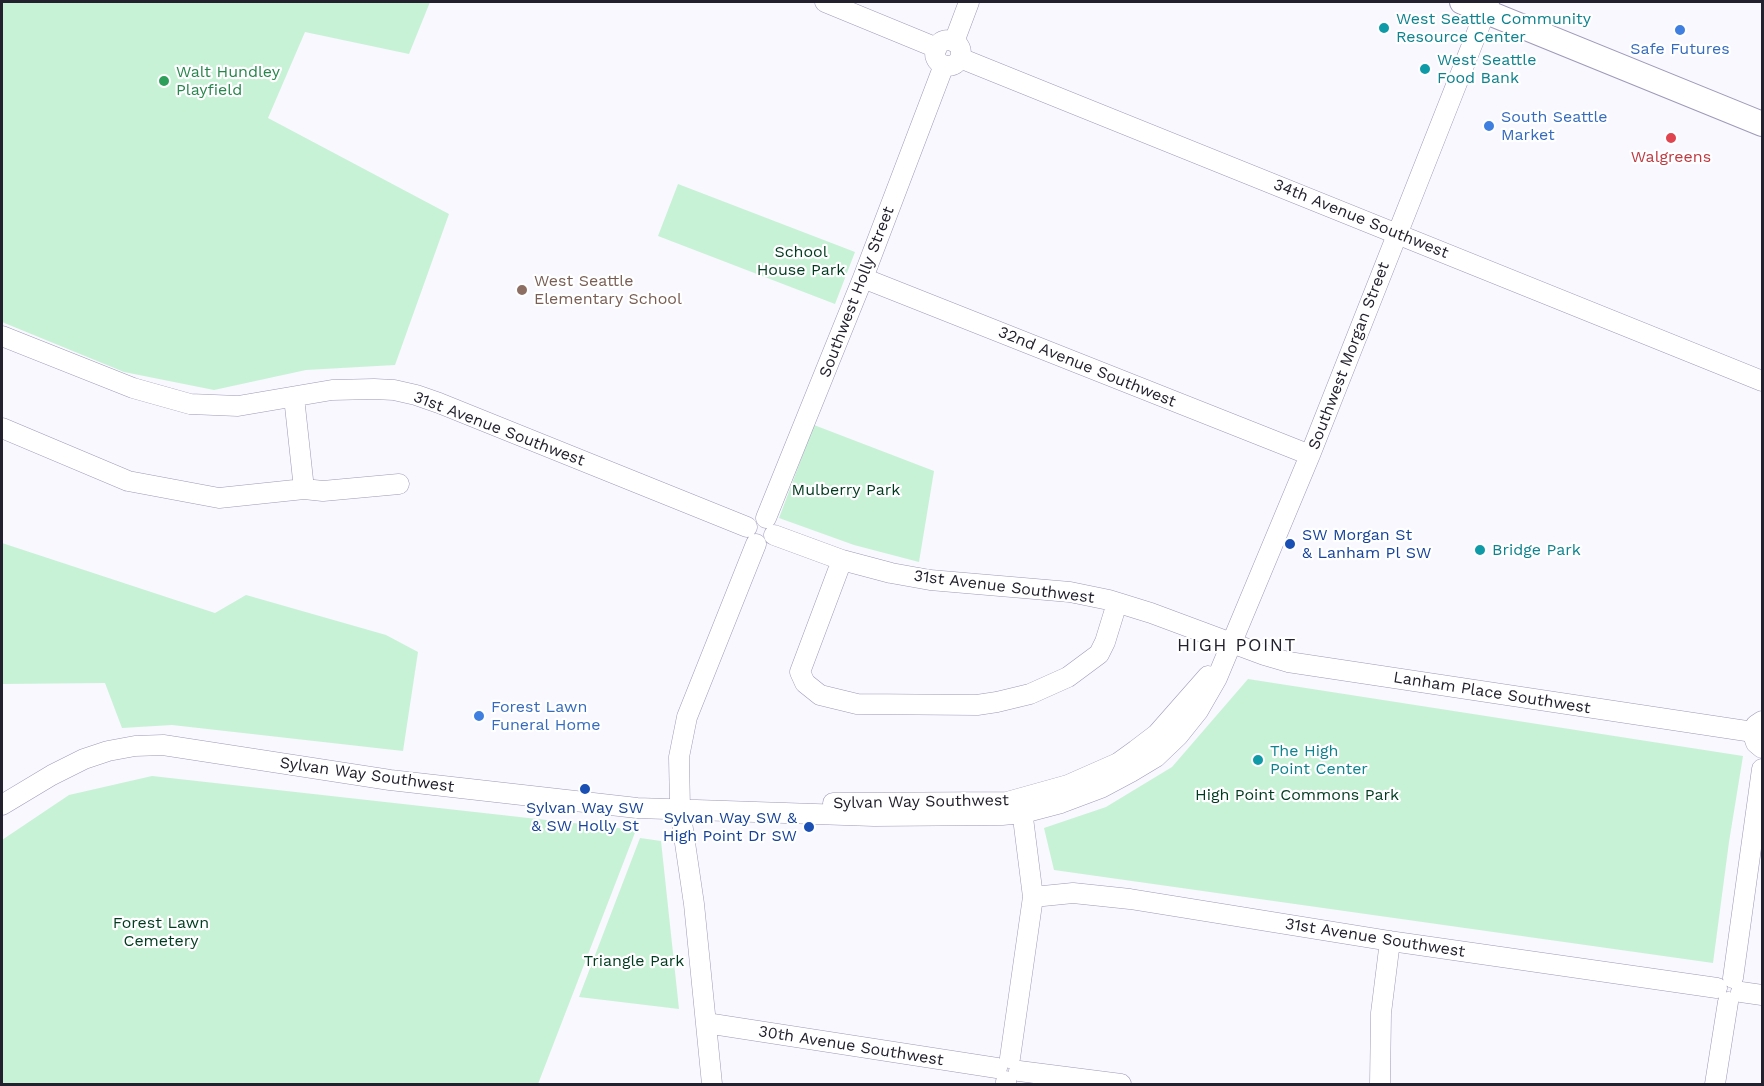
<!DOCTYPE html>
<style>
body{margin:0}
#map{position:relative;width:1764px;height:1086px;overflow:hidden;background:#f9f8ff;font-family:"Work Sans",sans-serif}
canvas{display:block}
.frame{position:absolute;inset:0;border:3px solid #23212d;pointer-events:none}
</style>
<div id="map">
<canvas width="1764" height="1086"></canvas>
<div class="frame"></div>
</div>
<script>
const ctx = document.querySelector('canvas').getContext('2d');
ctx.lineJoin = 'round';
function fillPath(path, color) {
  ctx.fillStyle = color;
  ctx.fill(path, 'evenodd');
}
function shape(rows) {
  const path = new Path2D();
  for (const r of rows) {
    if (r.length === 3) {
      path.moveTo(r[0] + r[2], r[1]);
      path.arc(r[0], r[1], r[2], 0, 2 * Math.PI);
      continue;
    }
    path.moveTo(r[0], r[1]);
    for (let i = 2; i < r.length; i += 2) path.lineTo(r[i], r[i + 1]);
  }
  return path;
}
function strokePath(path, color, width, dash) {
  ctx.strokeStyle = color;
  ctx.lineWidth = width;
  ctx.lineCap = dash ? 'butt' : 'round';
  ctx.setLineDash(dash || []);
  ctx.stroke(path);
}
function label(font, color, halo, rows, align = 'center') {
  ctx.font = font + ' "Work Sans",sans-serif';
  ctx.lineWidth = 4.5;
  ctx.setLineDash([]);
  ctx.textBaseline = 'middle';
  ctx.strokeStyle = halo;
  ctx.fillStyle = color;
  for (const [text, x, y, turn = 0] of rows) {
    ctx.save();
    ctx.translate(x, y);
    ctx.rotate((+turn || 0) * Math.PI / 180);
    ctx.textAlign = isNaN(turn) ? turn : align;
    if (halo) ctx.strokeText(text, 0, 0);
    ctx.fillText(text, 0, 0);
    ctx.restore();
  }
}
fillPath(shape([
 [2,2,430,2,409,54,305,32,268,118,449,214,395,365,306,370,214,390,124,372,2,322],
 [678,184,855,252,835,304,658,236],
 [814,425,934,471,919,562,854,545,779,518],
 [2,543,215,613,246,595,386,635,418,652,403,751,172,725,122,728,105,683,2,684],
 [1248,679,1743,756,1729,842,1713,963,1054,870,1044,828,1106,807,1172,767],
 [152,776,636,830,538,1084,2,1084,2,840,69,795],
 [640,838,661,841,679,1009,579,997]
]), '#c7f2d6');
const minor = shape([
 [825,2,937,48],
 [948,53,13],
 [954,42,969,2],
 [960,58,1762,381],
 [863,278,1310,455],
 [2,336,133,388,190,404,238,406,332,390,374,389,394,390,416,395,439,403,747,527],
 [294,397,304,489],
 [2,428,128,481,219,498,304,489,323,491,399,484],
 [766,518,863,278,944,65],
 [774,535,842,560,891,573,930,580,1070,592,1109,600,1151,613,1264,655,1288,662,1753,732],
 [842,560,800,672,805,683,820,695,857,704,977,705,997,702,1030,694,1068,677,1099,654,1105,642,1117,603],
 [1762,721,1756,725,1753,734,1756,743,1762,748],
 [833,803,1007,802,1068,785,1118,763,1136,750,1157,734,1208,676],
 [2,805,52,775,84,759,108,751,135,746,163,745,390,780,637,808,874,816,1002,815,1023,813,1061,803,1101,788,1131,772,1156,757,1178,736,1198,711,1217,678,1310,455,1489,2],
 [1033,897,1073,893,1130,899,1390,941,1717,988],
 [1733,978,1762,769],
 [1741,992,1762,995],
 [706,1023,997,1068],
 [1010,1058,1033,897,1021,802],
 [1019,1071,1121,1084],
 [712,1084,694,904,680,809,679,757,687,717,756,544],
 [1006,1084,1006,1081],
 [1380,1084,1381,1013,1390,941],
 [1715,1084,1728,1002]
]);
const major = shape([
 [1462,2,1762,124]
]);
strokePath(minor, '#9f99b9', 21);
strokePath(major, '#9f99b9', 26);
strokePath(minor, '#fff', 20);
strokePath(major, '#fff', 24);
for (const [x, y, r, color] of [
 [1384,28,6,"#0f9aa8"],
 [1680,30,6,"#3f7fe0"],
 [1425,69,6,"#0f9aa8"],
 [164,81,6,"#2e9e5b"],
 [1489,126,6,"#3f7fe0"],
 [1671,138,6,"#e0444e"],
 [522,290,6,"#8d6e63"],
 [1290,544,6,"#1a4fb4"],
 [1480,550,6,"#0f9aa8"],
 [479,716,6,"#3f7fe0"],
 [1258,760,6,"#0f9aa8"],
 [585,789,6,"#1a4fb4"],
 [809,827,6,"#1a4fb4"]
]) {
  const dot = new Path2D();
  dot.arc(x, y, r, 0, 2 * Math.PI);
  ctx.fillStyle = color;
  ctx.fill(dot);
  strokePath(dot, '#fff', 2);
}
label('16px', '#0d838f', '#fff', [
 ["West Seattle Community",1396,19],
 ["Resource Center",1396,37],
 ["West Seattle",1437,60],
 ["Food Bank",1437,78],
 ["Bridge Park",1492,550],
 ["The High",1270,751],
 ["Point Center",1270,769]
], 'left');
label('16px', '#366cbe', '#fff', [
 ["Safe Futures",1680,49,"center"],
 ["South Seattle",1501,117],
 ["Market",1501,135],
 ["Forest Lawn",491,707],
 ["Funeral Home",491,725]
], 'left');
label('16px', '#27864d', '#fff', [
 ["Walt Hundley",176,72],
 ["Playfield",176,90]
], 'left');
label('16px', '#be3a42', '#fff', [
 ["Walgreens",1671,157]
]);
label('16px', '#23212d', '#fff', [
 ["34th Avenue Southwest",1361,219,22],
 ["Southwest Holly Street",857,292,-69],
 ["Southwest Morgan Street",1349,356,-69],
 ["32nd Avenue Southwest",1087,367,22],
 ["31st Avenue Southwest",499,429,21],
 ["31st Avenue Southwest",1004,587,7],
 ["Lanham Place Southwest",1492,693,9],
 ["Sylvan Way Southwest",367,775,8],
 ["Sylvan Way Southwest",921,802,-1],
 ["31st Avenue Southwest",1375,938,9],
 ["30th Avenue Southwest",851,1046,9]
]);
label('16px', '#003a20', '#fff', [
 ["School",801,252],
 ["House Park",801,270],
 ["Mulberry Park",846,490],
 ["High Point Commons Park",1297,795],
 ["Forest Lawn",161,923],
 ["Cemetery",161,941],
 ["Triangle Park",634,961]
]);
label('16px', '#785e54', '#fff', [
 ["West Seattle",534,281],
 ["Elementary School",534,299]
], 'left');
label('16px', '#164399', '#fff', [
 ["SW Morgan St",1302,535],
 ["& Lanham Pl SW",1302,553],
 ["Sylvan Way SW",585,808,"center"],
 ["& SW Holly St",585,826,"center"],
 ["Sylvan Way SW &",797,818,"right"],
 ["High Point Dr SW",797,836,"right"]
], 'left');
ctx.letterSpacing = '1.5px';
label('18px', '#23212d', '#fff', [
 ["HIGH POINT",1237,646]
]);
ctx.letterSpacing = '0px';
</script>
